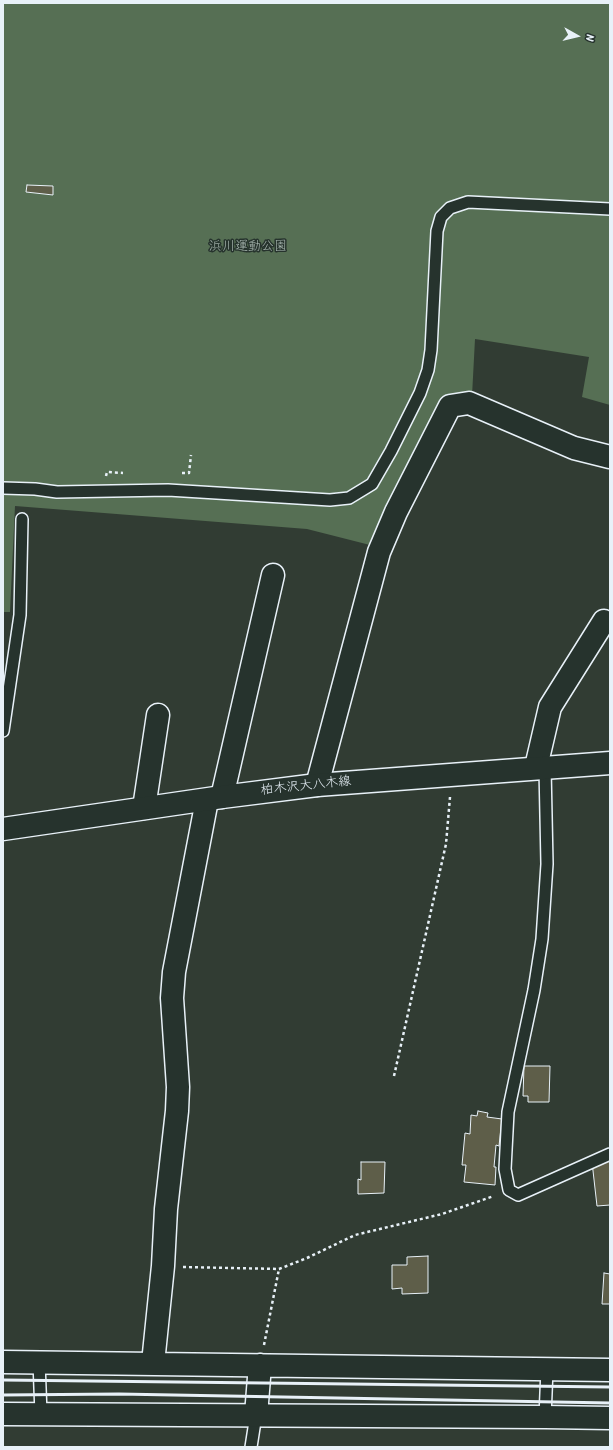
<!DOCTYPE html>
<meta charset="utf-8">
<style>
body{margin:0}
#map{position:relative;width:613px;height:1450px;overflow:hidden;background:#313c33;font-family:Kalam,sans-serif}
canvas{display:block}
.frame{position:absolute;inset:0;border:4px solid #e8f1f8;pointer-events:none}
.north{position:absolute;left:557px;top:16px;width:40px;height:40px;-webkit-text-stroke:3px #26332d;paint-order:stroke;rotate:98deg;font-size:11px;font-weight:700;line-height:16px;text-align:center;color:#e8f1f8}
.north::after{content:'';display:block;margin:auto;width:14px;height:18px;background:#e8f1f8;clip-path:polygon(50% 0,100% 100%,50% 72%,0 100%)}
</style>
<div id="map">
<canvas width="613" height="1450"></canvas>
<div class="frame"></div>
<div class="north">N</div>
</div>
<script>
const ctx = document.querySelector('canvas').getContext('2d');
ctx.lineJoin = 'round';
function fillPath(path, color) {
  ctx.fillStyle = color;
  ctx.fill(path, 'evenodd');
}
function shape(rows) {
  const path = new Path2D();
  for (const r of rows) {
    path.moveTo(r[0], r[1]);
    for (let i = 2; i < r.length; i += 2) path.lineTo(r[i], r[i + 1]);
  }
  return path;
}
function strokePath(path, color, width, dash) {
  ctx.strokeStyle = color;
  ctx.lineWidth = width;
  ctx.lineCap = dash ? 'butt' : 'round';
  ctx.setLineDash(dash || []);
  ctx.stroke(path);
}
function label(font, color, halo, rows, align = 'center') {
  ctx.font = font + ' Kalam,"Klee One",sans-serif';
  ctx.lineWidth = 3;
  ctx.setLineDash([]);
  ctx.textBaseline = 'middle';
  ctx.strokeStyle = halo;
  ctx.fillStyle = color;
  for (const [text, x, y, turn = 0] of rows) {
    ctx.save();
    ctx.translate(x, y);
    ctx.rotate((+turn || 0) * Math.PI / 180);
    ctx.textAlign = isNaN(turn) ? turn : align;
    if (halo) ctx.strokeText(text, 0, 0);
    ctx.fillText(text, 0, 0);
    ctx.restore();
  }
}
fillPath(shape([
 [3,3,610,3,610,405,582,397,589,357,475,339,472,396,457,393,442,401,370,545,307,529,15,506,10,612,3,612]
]), '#566f54');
const building = shape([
 [27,185,53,186,53,195,26,192,27,185],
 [524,1066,550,1066,549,1102,528,1102,528,1096,523,1096,524,1066],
 [478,1111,488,1113,487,1117,502,1119,499,1146,496,1145,494,1167,496,1167,495,1185,464,1182,466,1165,462,1165,465,1133,470,1134,471,1115,477,1116,478,1111],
 [610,1160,610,1205,597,1206,592,1162,610,1160],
 [361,1162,385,1162,384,1193,358,1194,358,1179,361,1180,361,1162],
 [428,1256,428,1293,402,1294,402,1288,392,1289,392,1265,407,1265,407,1257,428,1256],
 [604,1273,610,1274,610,1304,602,1304,604,1273]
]);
fillPath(building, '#5e5e49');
strokePath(building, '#e8f1f8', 1);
const lane = shape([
 [3,488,35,489,57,492,168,490,330,500,349,498,372,484,391,451,420,393,428,370,431,350,437,231,441,217,450,208,468,202,610,209],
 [3,731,20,615,22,519],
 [545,768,547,864,542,939,534,990,508,1112,505,1169,509,1190,518,1195,610,1154],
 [39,1362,41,1414],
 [545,1417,547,1369],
 [251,1447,256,1415]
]);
const street = shape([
 [536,767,550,707,604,621],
 [317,785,379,552,396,512,450,406,469,403,574,448,610,457],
 [222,797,273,575],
 [144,808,158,715],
 [3,1362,610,1370],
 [153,1363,163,1266,166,1209,177,1111,178,1087,172,998,174,972,207,800],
 [3,1414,545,1417,610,1418],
 [256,1415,260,1365]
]);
const secondary = shape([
 [3,829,222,797,317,785,610,763]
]);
strokePath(lane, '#e8f1f8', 14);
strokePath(street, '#e8f1f8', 25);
strokePath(secondary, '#e8f1f8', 25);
strokePath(shape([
 [182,473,189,473,191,455],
 [106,476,107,472,123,473],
 [394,1076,446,844,450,797],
 [183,1267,279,1269,307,1258,355,1235,442,1214,494,1196],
 [264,1345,279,1269]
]), '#e8f1f8', 2.5, [3, 3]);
strokePath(lane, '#26332d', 11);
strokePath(street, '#26332d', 22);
strokePath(secondary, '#26332d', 22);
strokePath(shape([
 [3,1380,610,1387],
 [3,1395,119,1394,610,1403]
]), '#e8f1f8', 3);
label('13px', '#aebdb6', '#26332d', [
 ["浜川運動公園",248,248]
]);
label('13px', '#e8f1f8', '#26332d', [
 ["柏木沢大八木線",306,787,-6]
]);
</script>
